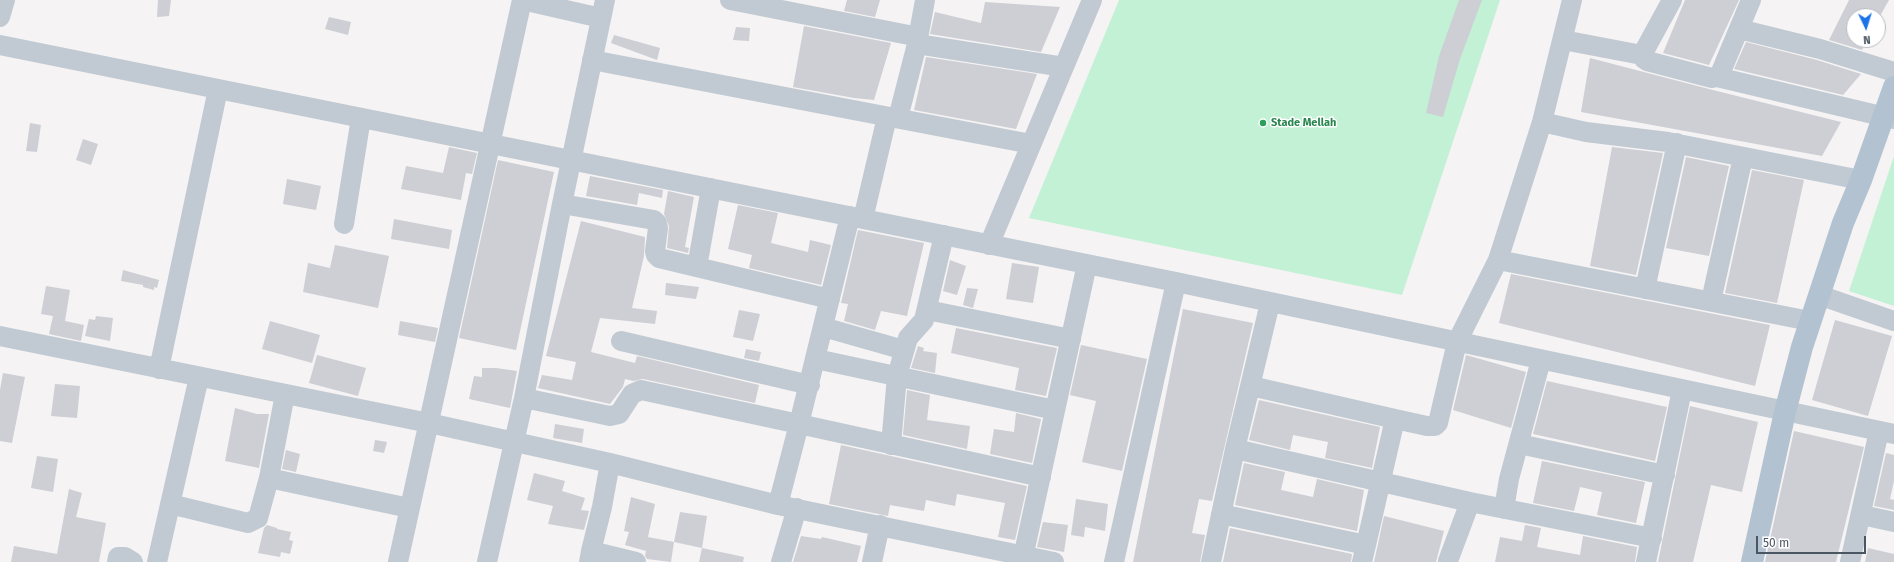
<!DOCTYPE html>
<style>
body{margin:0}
#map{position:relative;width:1894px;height:562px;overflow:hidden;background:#f5f3f3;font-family:"Fira Sans",sans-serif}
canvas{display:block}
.north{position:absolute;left:1846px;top:8px;width:40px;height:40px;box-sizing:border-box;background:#fff;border:1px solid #b7bbc0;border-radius:50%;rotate:176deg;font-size:11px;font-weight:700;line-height:16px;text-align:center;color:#4a5661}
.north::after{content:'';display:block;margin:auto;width:14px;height:18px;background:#1a73e8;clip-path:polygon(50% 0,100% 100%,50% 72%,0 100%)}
.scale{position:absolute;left:1756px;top:536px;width:110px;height:18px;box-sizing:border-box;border:2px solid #4a5661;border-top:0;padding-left:5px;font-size:12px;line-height:14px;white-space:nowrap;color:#4a5661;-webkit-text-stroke:3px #fff;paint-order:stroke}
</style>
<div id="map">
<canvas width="1894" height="562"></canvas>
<div class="north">N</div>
<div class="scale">50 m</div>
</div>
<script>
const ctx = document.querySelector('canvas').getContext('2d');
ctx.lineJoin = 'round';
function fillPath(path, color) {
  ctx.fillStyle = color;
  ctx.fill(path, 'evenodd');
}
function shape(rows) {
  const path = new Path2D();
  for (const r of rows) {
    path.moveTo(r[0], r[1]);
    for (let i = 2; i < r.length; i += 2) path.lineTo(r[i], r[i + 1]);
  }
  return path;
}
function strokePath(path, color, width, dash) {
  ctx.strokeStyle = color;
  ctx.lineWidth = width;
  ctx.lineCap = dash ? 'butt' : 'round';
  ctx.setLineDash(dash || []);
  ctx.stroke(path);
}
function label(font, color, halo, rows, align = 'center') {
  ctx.font = font + ' "Fira Sans",sans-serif';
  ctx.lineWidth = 3;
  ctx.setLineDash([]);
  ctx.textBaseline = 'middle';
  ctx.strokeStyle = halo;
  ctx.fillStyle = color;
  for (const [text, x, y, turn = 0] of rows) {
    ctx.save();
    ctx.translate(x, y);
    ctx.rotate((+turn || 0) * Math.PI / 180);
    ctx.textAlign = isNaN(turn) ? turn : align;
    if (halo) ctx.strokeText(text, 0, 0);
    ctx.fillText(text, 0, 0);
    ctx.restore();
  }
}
fillPath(shape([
 [1119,0,1500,0,1402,295,1029,218],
 [1894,156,1894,306,1849,291]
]), '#c3f1d5');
fillPath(shape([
 [158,0,171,0,169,16,157,17],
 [847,0,880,0,875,17,844,11],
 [1459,0,1482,0,1460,59,1443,117,1426,113,1439,56],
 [1685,0,1739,0,1709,65,1663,53],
 [1849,0,1889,0,1880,16,1854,16,1854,40,1867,40,1862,50,1829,40],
 [985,2,1060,7,1041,52,930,34,935,12,981,23],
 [329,17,351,22,348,35,325,29],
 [804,26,891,43,874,100,854,98,793,87],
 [736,27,750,28,749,41,733,40],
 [614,35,660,48,657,60,611,43],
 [1746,42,1817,60,1861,74,1843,95,1734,69],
 [926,57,1037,74,1016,129,914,110],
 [1590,58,1709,89,1841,122,1822,156,1581,112],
 [30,123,41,125,37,152,26,151],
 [83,139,98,144,91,165,76,160],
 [449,147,477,153,472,174,466,173,461,200,401,189,406,166,443,173],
 [1612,147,1663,153,1636,275,1590,266],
 [1686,157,1729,166,1709,256,1666,248],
 [498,160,554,172,516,350,459,338],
 [1752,170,1804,180,1777,303,1725,293],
 [590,176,663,190,662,198,639,193,637,205,586,196],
 [287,179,321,186,316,210,283,204],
 [668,191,694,197,685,247,689,248,688,253,667,248,669,226,664,214],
 [738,205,778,213,771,243,808,252,810,240,831,245,821,285,749,268,752,255,728,249],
 [394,219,452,230,449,249,391,239],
 [581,221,645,237,644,256,632,308,657,311,655,324,600,318,591,352,635,363,637,356,759,385,755,403,643,379,633,381,625,379,623,387,610,404,538,388,542,375,572,380,576,362,546,356],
 [858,230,924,243,907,316,881,311,875,330,844,321,848,304,841,303],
 [335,245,389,256,378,308,303,292,308,263,330,268],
 [950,260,966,266,957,295,943,291],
 [1012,263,1039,267,1033,303,1006,299],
 [123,270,159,280,157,288,154,287,154,290,143,287,143,285,121,281],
 [1511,274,1770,325,1755,386,1499,323],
 [666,283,699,287,696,299,665,295],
 [46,286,70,290,65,321,84,325,81,341,49,334,53,316,41,314],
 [967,288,978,289,973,308,963,305],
 [1183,309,1253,323,1212,501,1199,499,1192,533,1205,535,1200,562,1133,562],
 [739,310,760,314,753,341,733,337],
 [96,316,113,318,110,341,85,336,89,319,95,320],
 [1835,320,1892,336,1868,416,1812,400],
 [270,321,320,335,312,363,262,349],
 [400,321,438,328,435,342,398,335],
 [956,328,1057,348,1046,396,1015,390,1019,368,951,353],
 [1081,345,1147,359,1122,471,1082,462,1096,401,1070,395],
 [918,346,924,348,923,351,937,353,935,373,911,368],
 [746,349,761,352,759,361,744,358],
 [317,355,366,368,358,396,309,383],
 [1466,355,1526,372,1511,428,1453,410],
 [482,368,496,368,517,371,510,408,469,399,474,376,482,377],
 [3,373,25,377,12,443,0,441,0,390],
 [1547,381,1667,407,1655,461,1533,434],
 [55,384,80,386,77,418,51,416],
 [907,390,930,395,927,420,970,426,967,449,903,435],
 [1259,400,1380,427,1372,468,1325,458,1328,442,1293,435,1290,450,1249,440],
 [1690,406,1758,422,1742,492,1711,485,1693,562,1658,562],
 [235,408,257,414,269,414,259,468,225,461],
 [1016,413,1041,419,1032,463,990,454,994,429,1014,432],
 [555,424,584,429,582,443,553,438],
 [1794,431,1864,447,1836,562,1765,562],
 [375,440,387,442,384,453,373,451],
 [841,445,1027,486,1015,540,998,537,1005,503,957,494,955,506,926,500,924,511,890,505,888,516,829,504],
 [286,450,300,454,296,472,282,469],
 [1886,453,1894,455,1894,481,1890,499,1894,500,1894,510,1874,506],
 [37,456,58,459,53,492,31,488],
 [1542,461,1645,482,1636,523,1597,515,1602,492,1580,487,1574,511,1533,503],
 [1244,463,1285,472,1281,490,1313,497,1317,479,1364,490,1357,531,1235,505],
 [534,473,565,481,562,491,585,498,581,510,589,511,584,530,548,524,553,506,527,500],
 [69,489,82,493,76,517,106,523,99,562,11,562,14,546,57,554],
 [631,497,655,504,648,537,674,542,671,562,647,559,645,556,646,551,625,545,629,532,624,531],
 [1076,499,1108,504,1105,531,1085,527,1084,537,1071,535],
 [680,512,707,516,702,548,674,542],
 [1384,516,1444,531,1436,562,1374,562],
 [1043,522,1068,525,1064,552,1037,547],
 [267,525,277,528,277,529,291,532,289,540,293,541,290,554,281,552,280,557,258,553,264,528],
 [1525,525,1541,528,1537,547,1580,555,1583,536,1637,547,1635,562,1495,562,1500,537,1522,541],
 [1230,528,1352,554,1351,562,1223,562],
 [801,536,821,539,822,537,861,546,857,562,793,562],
 [702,548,744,557,743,562,699,562],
 [1868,548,1894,554,1894,562,1865,562]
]), '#cdcfd5');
strokePath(shape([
 [522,0,601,18],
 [730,0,919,37],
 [1672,0,1642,55,1644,59,1647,61,1712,78,1717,77,1720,74,1751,0],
 [0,17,5,0],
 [1739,29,1820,49,1894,72],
 [1563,40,1642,55],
 [917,44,1064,67],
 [0,45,1176,282,1894,434],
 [592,60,1031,144],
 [1717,77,1894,119],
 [898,118,917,44,925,0],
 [1542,122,1586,132,1668,142,1861,180],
 [562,204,654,220,657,223,658,228,655,251,656,255,659,258,830,299],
 [850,216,799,424,1041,477],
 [863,219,887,117],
 [344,224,361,118],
 [989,245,1092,0],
 [1498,260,1810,321],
 [697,267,711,188],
 [1645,289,1677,143],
 [1819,295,1894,321],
 [1711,301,1743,157],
 [927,310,1071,339],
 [823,327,904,350],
 [0,336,429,423,610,463,778,505,1054,562],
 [621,341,810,385],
 [816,359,1055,410],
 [159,369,218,89],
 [1251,386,1395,419,1366,545],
 [524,398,610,416,619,414,632,394,641,390,799,424,778,505],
 [1395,419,1427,426,1435,426,1438,423,1457,342,1498,260,1542,122,1572,0],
 [1519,444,1665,475],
 [891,445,897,376,908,338,924,320,944,235],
 [1235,449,1470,502],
 [269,478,409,508],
 [170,504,248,523,258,518,269,478,285,394],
 [1504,509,1509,479,1541,360],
 [1221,514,1366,545,1362,562],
 [1862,515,1894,522],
 [591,551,602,507,610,463],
 [1448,561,1470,502,1652,538],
 [117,562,118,557,125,557,133,562],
 [157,562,199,377],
 [398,562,522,0],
 [487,562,524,398,562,204,605,0],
 [589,562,591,551,636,562],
 [781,562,797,508],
 [872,562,880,525],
 [1022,562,1087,264],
 [1114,562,1176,282],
 [1211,562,1235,449,1270,303],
 [1646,562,1682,390],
 [1850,562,1879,431]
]), '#c1cad2', 20);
strokePath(shape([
 [1752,562,1785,412,1802,347,1843,223,1861,180,1894,87]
]), '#b3c2d1', 22);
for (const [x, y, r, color] of [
 [1263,123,4,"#2e9e5b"]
]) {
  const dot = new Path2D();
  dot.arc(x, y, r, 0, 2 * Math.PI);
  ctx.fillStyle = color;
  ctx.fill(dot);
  strokePath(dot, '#fff', 1.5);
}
label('bold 11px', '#27864d', '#fff', [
 ["Stade Mellah",1271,123]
], 'left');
</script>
